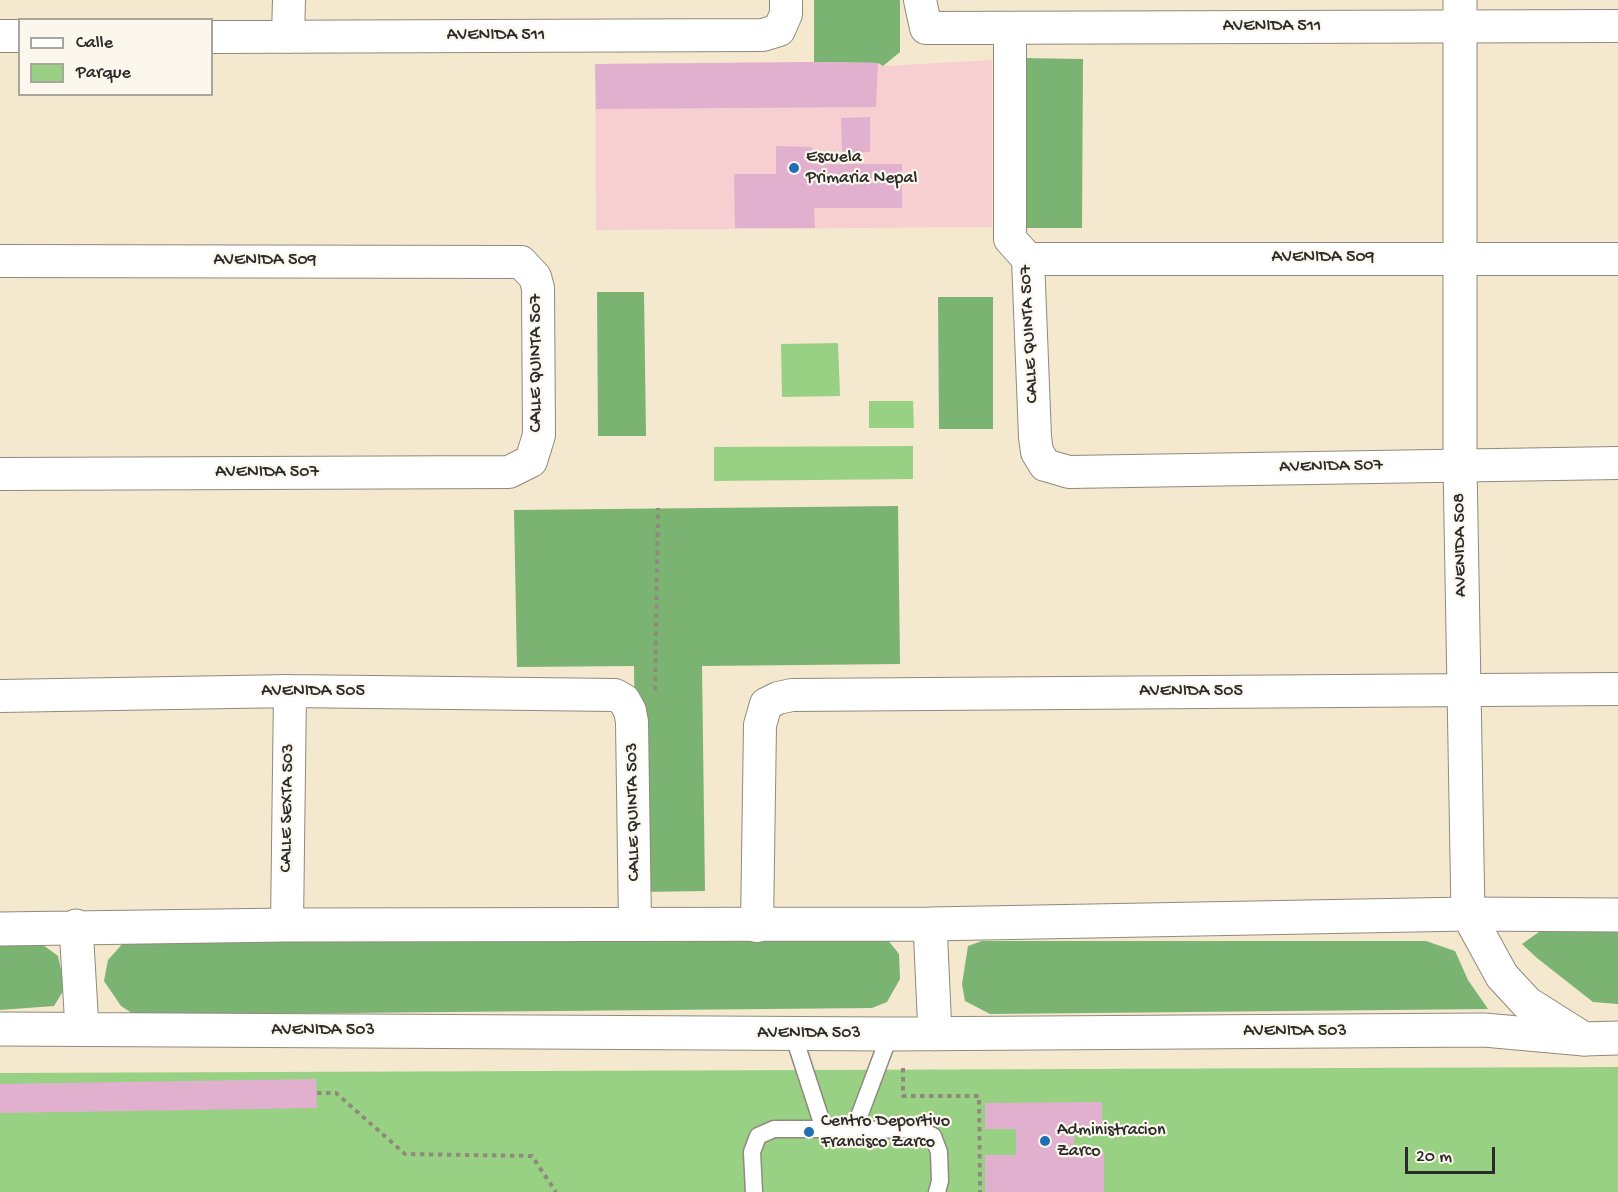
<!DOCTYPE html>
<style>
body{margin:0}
#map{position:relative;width:1618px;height:1192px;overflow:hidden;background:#f4e8cf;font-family:"Gochi Hand",sans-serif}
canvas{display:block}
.legend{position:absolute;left:18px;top:18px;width:195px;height:78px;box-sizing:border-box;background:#fbf7ec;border:2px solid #a8a59f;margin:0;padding:8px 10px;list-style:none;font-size:18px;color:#2b2b2b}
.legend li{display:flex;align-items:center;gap:12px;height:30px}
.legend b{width:30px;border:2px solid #a8a59f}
.scale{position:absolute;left:1405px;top:1147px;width:90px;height:27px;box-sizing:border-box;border:3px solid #2b2b2b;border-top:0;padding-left:8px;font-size:18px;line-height:21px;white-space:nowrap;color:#2b2b2b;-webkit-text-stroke:4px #fbf7ec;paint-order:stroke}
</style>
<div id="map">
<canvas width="1618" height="1192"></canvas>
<ul class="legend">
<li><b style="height:8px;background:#fff"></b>Calle</li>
<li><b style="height:16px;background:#99d184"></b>Parque</li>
</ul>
<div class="scale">20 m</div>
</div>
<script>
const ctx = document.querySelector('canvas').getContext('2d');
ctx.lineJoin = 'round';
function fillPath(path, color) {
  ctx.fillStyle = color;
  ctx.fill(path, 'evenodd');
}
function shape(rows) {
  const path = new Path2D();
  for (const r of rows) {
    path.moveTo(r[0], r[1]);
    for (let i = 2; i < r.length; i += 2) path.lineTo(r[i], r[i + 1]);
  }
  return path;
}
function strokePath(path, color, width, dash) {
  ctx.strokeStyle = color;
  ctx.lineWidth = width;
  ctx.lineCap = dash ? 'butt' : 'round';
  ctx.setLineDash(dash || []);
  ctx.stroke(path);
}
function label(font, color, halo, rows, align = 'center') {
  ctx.font = font + ' "Gochi Hand",sans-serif';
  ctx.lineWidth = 4.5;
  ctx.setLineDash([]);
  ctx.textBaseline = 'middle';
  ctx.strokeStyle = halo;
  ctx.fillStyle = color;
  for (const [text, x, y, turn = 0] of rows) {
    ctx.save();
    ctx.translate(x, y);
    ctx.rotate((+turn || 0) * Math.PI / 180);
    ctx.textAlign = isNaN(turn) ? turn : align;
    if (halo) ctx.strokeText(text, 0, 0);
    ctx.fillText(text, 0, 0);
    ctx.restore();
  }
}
fillPath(shape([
 [992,60,992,227,596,230,595,64,814,62,878,63,883,66]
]), '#f7cfd1');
fillPath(shape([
 [838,343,840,396,782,397,781,344],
 [869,401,913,401,914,428,869,428],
 [913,446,913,479,714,481,714,447],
 [1618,1067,1618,1192,0,1192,0,1073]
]), '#99d184');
fillPath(shape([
 [814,0,900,0,900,52,883,66,878,63,814,62],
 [1021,58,1083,59,1082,228,1020,228],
 [597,292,644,292,646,436,598,436],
 [938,297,993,297,993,429,939,429],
 [898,506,900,664,702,666,705,891,637,892,634,666,517,667,514,510],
 [1539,932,1618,932,1618,1004,1593,1002,1537,958,1522,944],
 [887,939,899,954,900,979,887,1002,872,1008,135,1015,121,1006,104,981,108,960,124,942],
 [0,941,39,942,58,956,65,988,54,1006,0,1010],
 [982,941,1426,941,1455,951,1468,980,1488,1009,990,1014,965,1001,962,984,968,946]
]), '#7ab372');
fillPath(shape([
 [814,62,878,63,876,107,596,109,595,64],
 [870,117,870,152,842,153,841,118],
 [776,146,812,147,813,164,902,164,902,208,814,208,815,228,735,228,734,174,776,174],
 [316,1079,317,1108,0,1113,0,1084],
 [1102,1102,1102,1126,1074,1126,1074,1152,1104,1152,1104,1192,985,1192,985,1155,1016,1155,1016,1129,985,1129,985,1103]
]), '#e1b0cf');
const lane = shape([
 [890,1034,854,1130,917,1129,933,1136,939,1152,940,1181,937,1192],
 [824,1129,854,1130],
 [754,1192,752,1152,758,1136,774,1129,824,1129,793,1034]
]);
const street = shape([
 [920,0,926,28,1618,26],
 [1010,28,1010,239,1028,259,1035,437,1037,452,1045,465,1069,472,1618,463],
 [0,36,20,36],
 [212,37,763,35,779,30,786,14,786,0],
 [288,37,289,0],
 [1028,259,1618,259],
 [0,261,521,262,535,277,538,288,539,435,531,461,509,472,0,474],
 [0,696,290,691,615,695,624,700,630,711,632,722,635,925],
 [287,925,290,691],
 [757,926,760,725,766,704,778,698,792,695,1618,689]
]);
const secondary = shape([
 [930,924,935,1034],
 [76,926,82,1029],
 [0,929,287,925,930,924,1468,914,1618,915],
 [0,1029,890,1034,1484,1030,1584,1039]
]);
const primary = shape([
 [1460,0,1460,464,1468,914,1502,976,1527,1003,1584,1039,1618,1038]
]);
strokePath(lane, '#908a7d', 19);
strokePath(street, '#908a7d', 34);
strokePath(secondary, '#908a7d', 35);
strokePath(primary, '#908a7d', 35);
strokePath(shape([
 [655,690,658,508],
 [903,1068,903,1096,979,1096,980,1192],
 [317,1093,336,1093,405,1154,532,1156,556,1192]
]), '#908a7d', 4, [4.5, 4.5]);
strokePath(lane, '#fff', 16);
strokePath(street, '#fff', 32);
strokePath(secondary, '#fff', 33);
strokePath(primary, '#fff', 33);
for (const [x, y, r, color] of [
 [794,168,6,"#1f6fb2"],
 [809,1132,6,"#1f6fb2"],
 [1045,1141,6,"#1f6fb2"]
]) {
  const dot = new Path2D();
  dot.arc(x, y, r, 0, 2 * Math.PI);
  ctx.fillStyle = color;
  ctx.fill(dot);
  strokePath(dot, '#fbf7ec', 2);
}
label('18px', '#2b2b2b', '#fbf7ec', [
 ["AVENIDA 511",1272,27],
 ["AVENIDA 511",496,36],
 ["AVENIDA 509",1323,258],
 ["AVENIDA 509",265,261],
 ["CALLE QUINTA 507",1030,334,-93],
 ["CALLE QUINTA 507",537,363,-90],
 ["AVENIDA 507",1331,467,-1],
 ["AVENIDA 507",267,473],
 ["AVENIDA 508",1461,545,-91],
 ["AVENIDA 505",313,692],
 ["AVENIDA 505",1191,692],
 ["CALLE SEXTA 503",288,808,-89],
 ["CALLE QUINTA 503",634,812,-91],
 ["AVENIDA 503",323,1031],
 ["AVENIDA 503",1295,1032],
 ["AVENIDA 503",809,1034]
]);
label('18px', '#2b2b2b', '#fbf7ec', [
 ["Escuela",806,158],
 ["Primaria Nepal",806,179],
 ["Centro Deportivo",821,1122],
 ["Francisco Zarco",821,1143],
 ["Administracion",1057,1131],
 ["Zarco",1057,1152]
], 'left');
</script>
